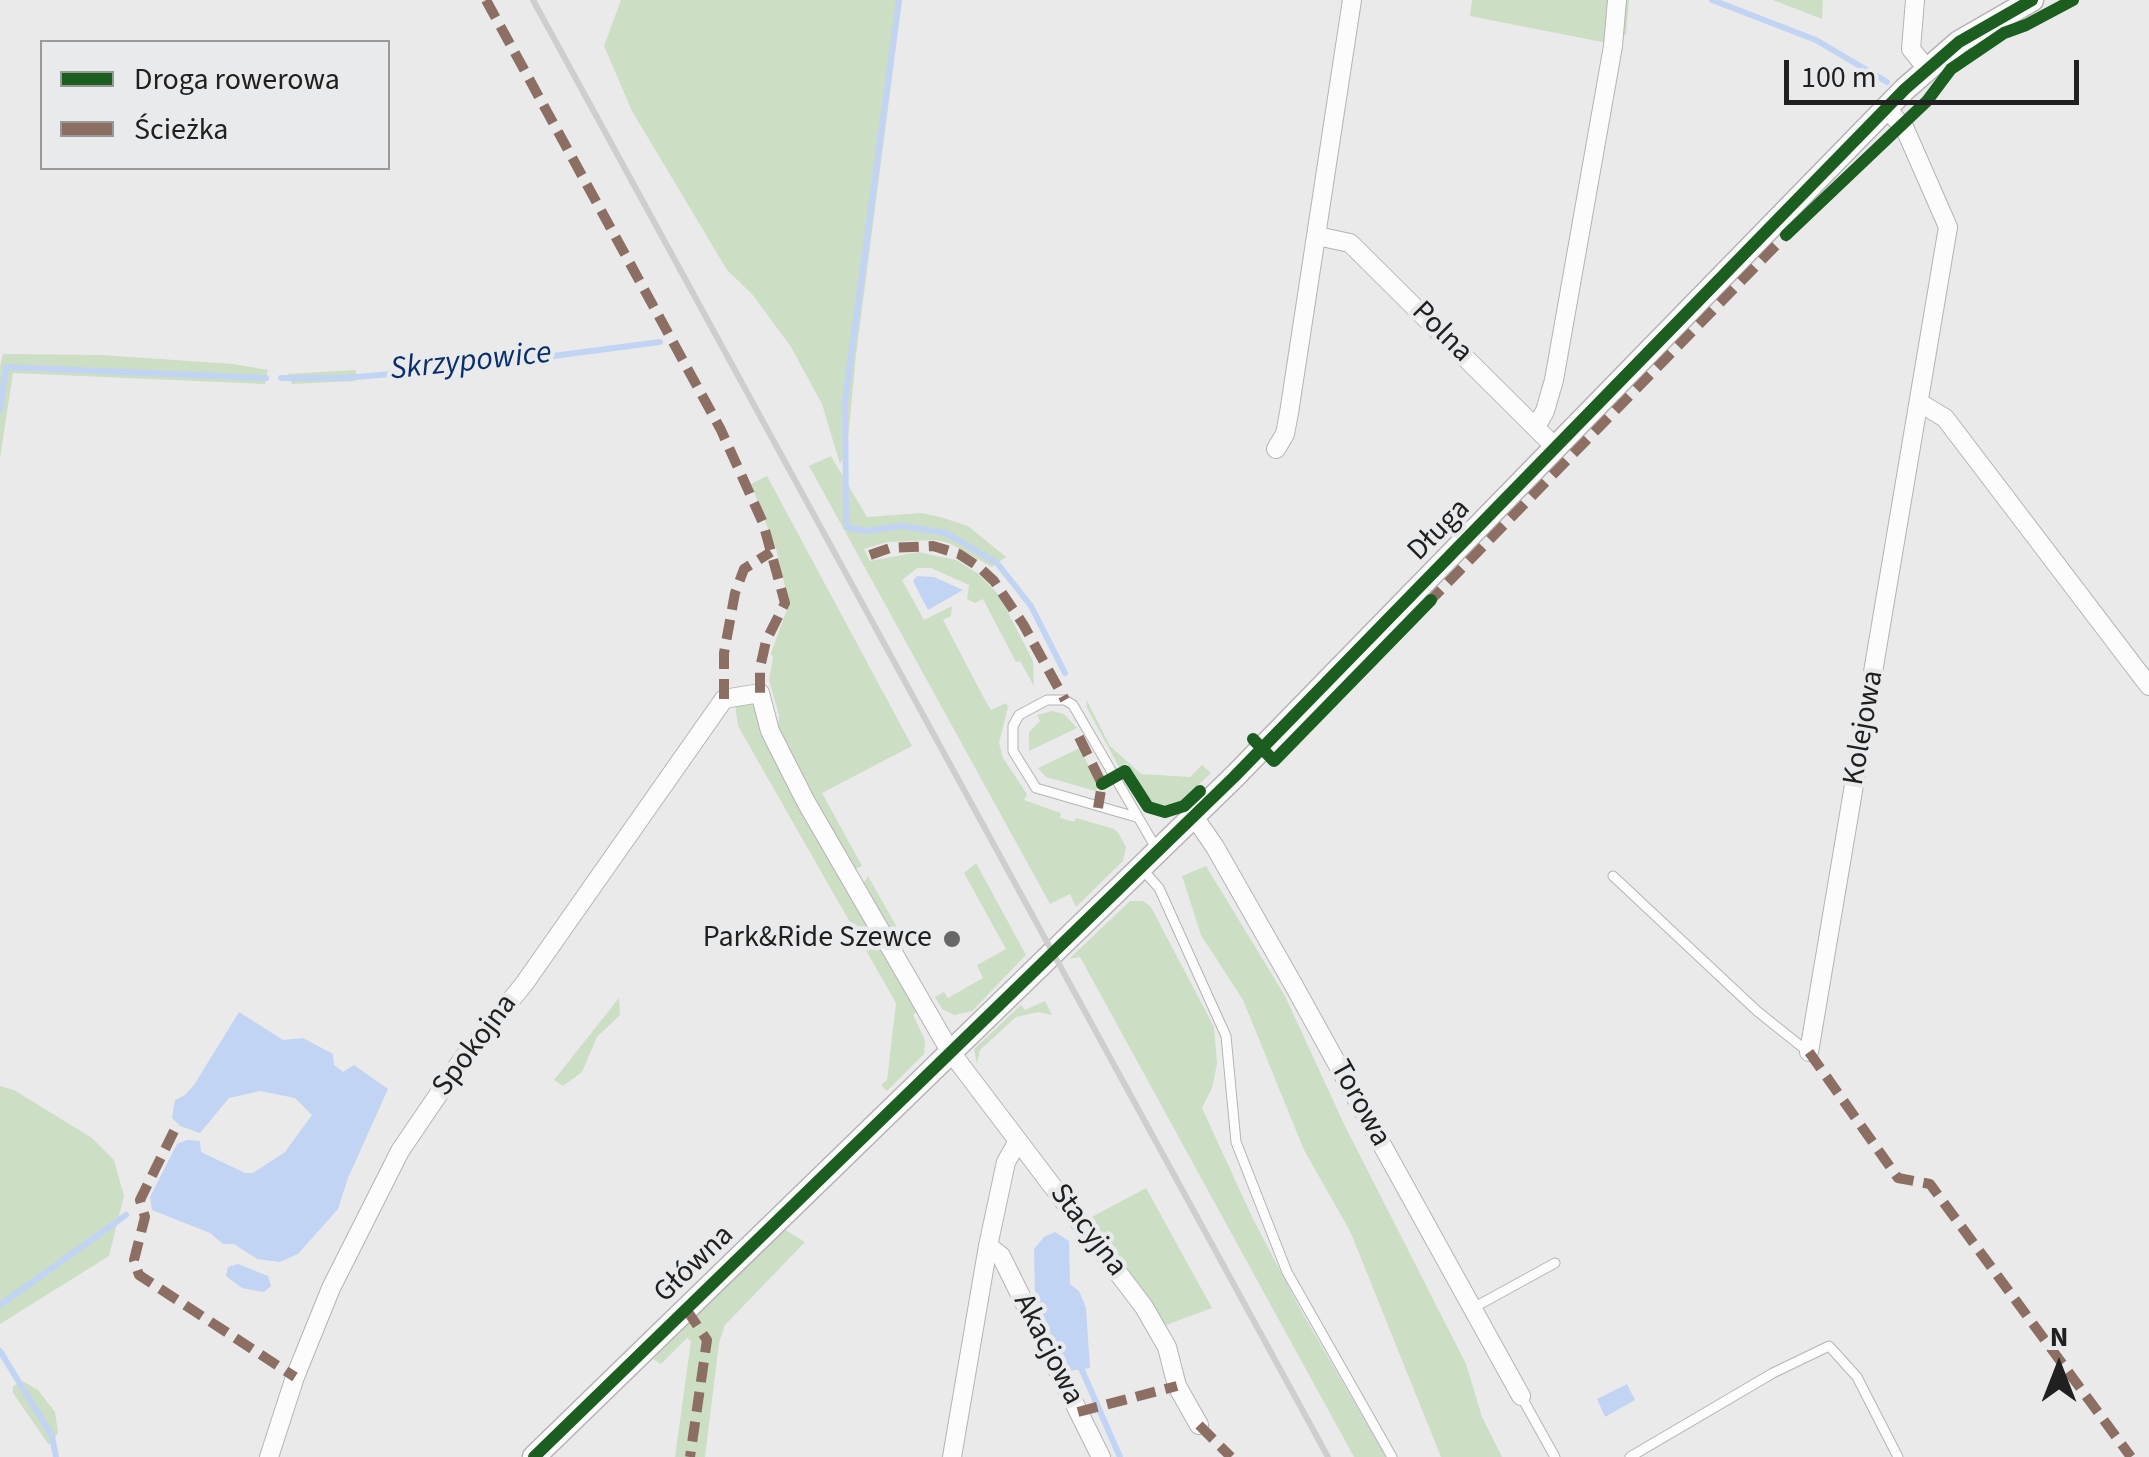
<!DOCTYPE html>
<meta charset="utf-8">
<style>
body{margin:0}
#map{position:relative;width:2149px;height:1457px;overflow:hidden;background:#eaeaeb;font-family:"Source Sans 3",sans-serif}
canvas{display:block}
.legend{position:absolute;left:40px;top:40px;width:350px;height:130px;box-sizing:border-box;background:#e9eaec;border:2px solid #99999a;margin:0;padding:12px 18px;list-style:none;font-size:30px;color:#202020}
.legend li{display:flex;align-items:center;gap:20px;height:50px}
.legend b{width:50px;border:2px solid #99999a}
.north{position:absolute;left:2009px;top:1317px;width:100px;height:100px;-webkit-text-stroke:8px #e9eaec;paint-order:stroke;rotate:0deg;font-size:28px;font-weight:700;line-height:40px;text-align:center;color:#202020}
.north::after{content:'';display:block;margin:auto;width:35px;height:45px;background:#202020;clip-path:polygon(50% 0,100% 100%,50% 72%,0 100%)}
.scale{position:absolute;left:1784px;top:60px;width:295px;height:45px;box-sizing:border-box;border:5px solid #202020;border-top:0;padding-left:12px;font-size:30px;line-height:35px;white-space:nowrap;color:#202020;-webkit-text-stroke:8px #e9eaec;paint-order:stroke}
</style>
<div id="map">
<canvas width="2149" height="1457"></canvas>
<ul class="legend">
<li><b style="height:12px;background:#1b5e20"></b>Droga rowerowa</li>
<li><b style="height:12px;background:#8d6e63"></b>Ścieżka</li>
</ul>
<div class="north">N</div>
<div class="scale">100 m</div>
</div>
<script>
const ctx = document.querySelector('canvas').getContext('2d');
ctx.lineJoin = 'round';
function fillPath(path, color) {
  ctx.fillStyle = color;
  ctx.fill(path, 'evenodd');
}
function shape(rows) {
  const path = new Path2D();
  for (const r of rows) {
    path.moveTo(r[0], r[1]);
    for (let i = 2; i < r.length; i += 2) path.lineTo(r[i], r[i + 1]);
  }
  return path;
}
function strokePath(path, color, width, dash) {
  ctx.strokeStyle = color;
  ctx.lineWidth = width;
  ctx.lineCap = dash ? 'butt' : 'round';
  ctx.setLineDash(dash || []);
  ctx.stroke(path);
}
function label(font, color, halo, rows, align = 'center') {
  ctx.font = font + ' "Source Sans 3",sans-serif';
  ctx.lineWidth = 9;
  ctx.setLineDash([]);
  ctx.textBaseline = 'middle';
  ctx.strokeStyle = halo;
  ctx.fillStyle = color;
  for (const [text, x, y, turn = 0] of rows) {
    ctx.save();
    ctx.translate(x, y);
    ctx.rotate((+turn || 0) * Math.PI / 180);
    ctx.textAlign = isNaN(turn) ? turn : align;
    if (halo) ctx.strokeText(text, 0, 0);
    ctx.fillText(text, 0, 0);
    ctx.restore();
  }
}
fillPath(shape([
 [621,0,902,0,856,355,847,449,840,464,822,404,791,347,752,294,727,270,632,111,604,46],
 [1472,0,1629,0,1626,35,1602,42,1470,16],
 [1773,0,1823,0,1822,19],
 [3,354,101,355,233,364,268,370,265,384,13,373,0,458,0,366],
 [356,370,355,381,292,384,288,374],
 [831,456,867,517,921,513,940,517,968,526,1006,557,992,567,949,543,935,540,887,542,864,549,870,561,918,552,956,560,977,573,999,595,1033,661,1034,686,1020,661,1016,662,983,599,975,603,967,599,969,585,931,568,917,568,902,580,924,620,952,606,951,616,943,620,985,700,991,710,1006,703,1008,707,999,743,1003,758,1027,794,1024,800,1061,813,1060,818,1074,822,1076,818,1114,829,1119,834,1126,847,1123,861,1076,907,1070,894,1050,904,809,466],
 [767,476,912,746,822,793,862,866,852,871,778,729,779,715,769,680,773,658,771,653,789,604,777,552,751,484],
 [755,699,870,931,917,1012,913,1015,925,1040,924,1054,887,1091,881,1085,887,1080,896,1003,738,726,735,704],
 [1086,699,1110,746,1141,774,1190,777,1202,765,1211,773,1176,806,1154,804,1146,798,1127,763,1119,767,1087,708],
 [1052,711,1064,714,1077,728,1029,751,1029,732,1040,721,1037,715],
 [1080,748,1098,786,1096,791,1046,777,1038,768],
 [976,863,1026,955,972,1011,954,1015,942,1009,935,997,944,992,948,998,983,978,977,965,1006,949,964,873],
 [1206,866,1285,996,1344,1124,1466,1364,1482,1417,1502,1457,1441,1457,1350,1231,1304,1150,1243,1000,1201,935,1182,876],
 [868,876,898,929,887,929,862,886],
 [1130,901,1143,901,1151,907,1214,1027,1217,1064,1212,1088,1202,1108,1253,1219,1304,1316,1386,1457,1354,1457,1080,957,1069,959],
 [619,998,620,1015,597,1037,582,1072,563,1086,554,1080],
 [1045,1001,1052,1015,1038,1012,1016,1017,980,1050,977,1064,974,1049,1021,1005,1025,1010],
 [0,1086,14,1090,92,1138,114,1160,124,1196,109,1256,0,1324],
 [1146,1188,1212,1308,1166,1325,1090,1218],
 [784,1229,805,1242,725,1325,719,1343,705,1457,675,1457,691,1341,687,1338,661,1364,653,1359],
 [23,1381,38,1390,55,1412,58,1433,49,1445,13,1393,13,1386]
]), '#ccdec4');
fillPath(shape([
 [917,576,934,577,963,590,928,610,913,581],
 [239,1012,283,1040,303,1038,333,1054,334,1065,343,1072,354,1065,388,1089,348,1178,338,1209,298,1254,280,1262,257,1259,234,1244,223,1244,210,1233,152,1210,150,1197,177,1144,187,1140,200,1141,201,1152,245,1173,253,1173,285,1152,312,1115,295,1098,260,1091,229,1098,200,1133,180,1126,172,1118,175,1100,185,1095,194,1085],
 [1055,1232,1069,1241,1070,1284,1079,1291,1086,1308,1090,1368,1068,1371,1035,1297,1034,1249,1044,1237],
 [238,1264,268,1276,271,1286,264,1292,242,1288,226,1276,228,1267],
 [1627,1384,1635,1400,1605,1417,1597,1399]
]), '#c2d4f3');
strokePath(shape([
 [899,0,845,401,846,527,865,531,902,526,946,533,997,563,1031,606,1065,673],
 [1712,0,1816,40,1887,82],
 [281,378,344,378,461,368,660,342],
 [0,409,6,367,266,378],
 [0,1305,126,1215],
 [0,1351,52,1436,56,1457],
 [1078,1361,1120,1457]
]), '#c2d4f3', 6);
const lane = shape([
 [1136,817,1036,788,1013,751,1013,726,1019,715,1047,700,1065,700,1073,705,1156,848],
 [1142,869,1159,888,1226,1036,1236,1142,1287,1272,1392,1457],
 [1613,876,1757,1011,1807,1051],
 [1473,1308,1555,1263],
 [1521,1396,1555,1457],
 [1630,1457,1773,1373,1829,1346,1857,1377,1898,1457]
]);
const street = shape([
 [1915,0,1911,49,1927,69],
 [1317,236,1350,243,1556,448],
 [1920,403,1945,418,2149,686],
 [1536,427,1545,411,1554,380,1613,46,1617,0],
 [1276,449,1285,434,1289,413,1352,0],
 [1193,815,1215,847,1293,984,1521,1396],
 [1809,1052,1948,227,1905,129,1886,108],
 [988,1246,1001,1256,1101,1457],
 [269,1457,295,1377,331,1288,400,1151,461,1061,524,984,724,699,760,693,770,731,806,802,950,1051,1144,1307,1167,1347,1177,1386,1199,1425],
 [952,1457,988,1246,1006,1162,1018,1141]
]);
const secondary = shape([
 [534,1457,1234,777,1905,89,1959,42,2032,0]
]);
strokePath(lane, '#b4b4b5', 11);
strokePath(street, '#b4b4b5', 20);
strokePath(secondary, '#b4b4b5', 25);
strokePath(lane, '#fcfcfc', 9);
strokePath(street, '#fcfcfc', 18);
strokePath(secondary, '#fcfcfc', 22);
strokePath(shape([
 [533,0,1328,1457]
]), '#cecece', 6);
strokePath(shape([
 [486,0,721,430,763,523,785,603,766,641,760,668,760,693],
 [870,555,890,548,933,546,959,554,979,567,994,581,1023,624,1065,700],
 [1427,604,1790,231],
 [724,699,724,653,735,593,744,569,771,552],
 [1079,737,1102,784,1098,808],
 [1809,1052,1898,1178,1930,1184,2131,1457],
 [174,1131,140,1200,145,1217,134,1260,139,1275,295,1377],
 [686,1309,707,1340,690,1457],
 [1078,1412,1177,1386],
 [1199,1425,1231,1457]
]), '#8d6e63', 10, [20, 10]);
strokePath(shape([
 [1786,235,1927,101,1951,69,2004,33,2026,25,2073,0],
 [1253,739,1274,761,1431,600],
 [1102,784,1125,771,1148,807,1165,812,1184,806,1200,791],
 [534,1457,1234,777,1905,89,1959,42,2032,0]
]), '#1b5e20', 12);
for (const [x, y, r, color] of [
 [952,939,10,"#676767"]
]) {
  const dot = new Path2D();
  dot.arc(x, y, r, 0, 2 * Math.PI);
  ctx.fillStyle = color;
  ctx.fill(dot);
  strokePath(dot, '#e9eaec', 4);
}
label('30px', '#202020', '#e9eaec', [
 ["Polna",1441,333,45],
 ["Długa",1440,531,-45],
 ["Kolejowa",1865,728,-80],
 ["Spokojna",476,1046,-53],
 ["Torowa",1359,1104,61],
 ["Stacyjna",1087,1231,53],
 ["Główna",695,1265,-44],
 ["Akacjowa",1047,1350,63]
]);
label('30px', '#202020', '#e9eaec', [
 ["Park&Ride Szewce",932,939]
], 'right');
label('italic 32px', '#092e6b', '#e9eaec', [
 ["Skrzypowice",471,363,-6]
]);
</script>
